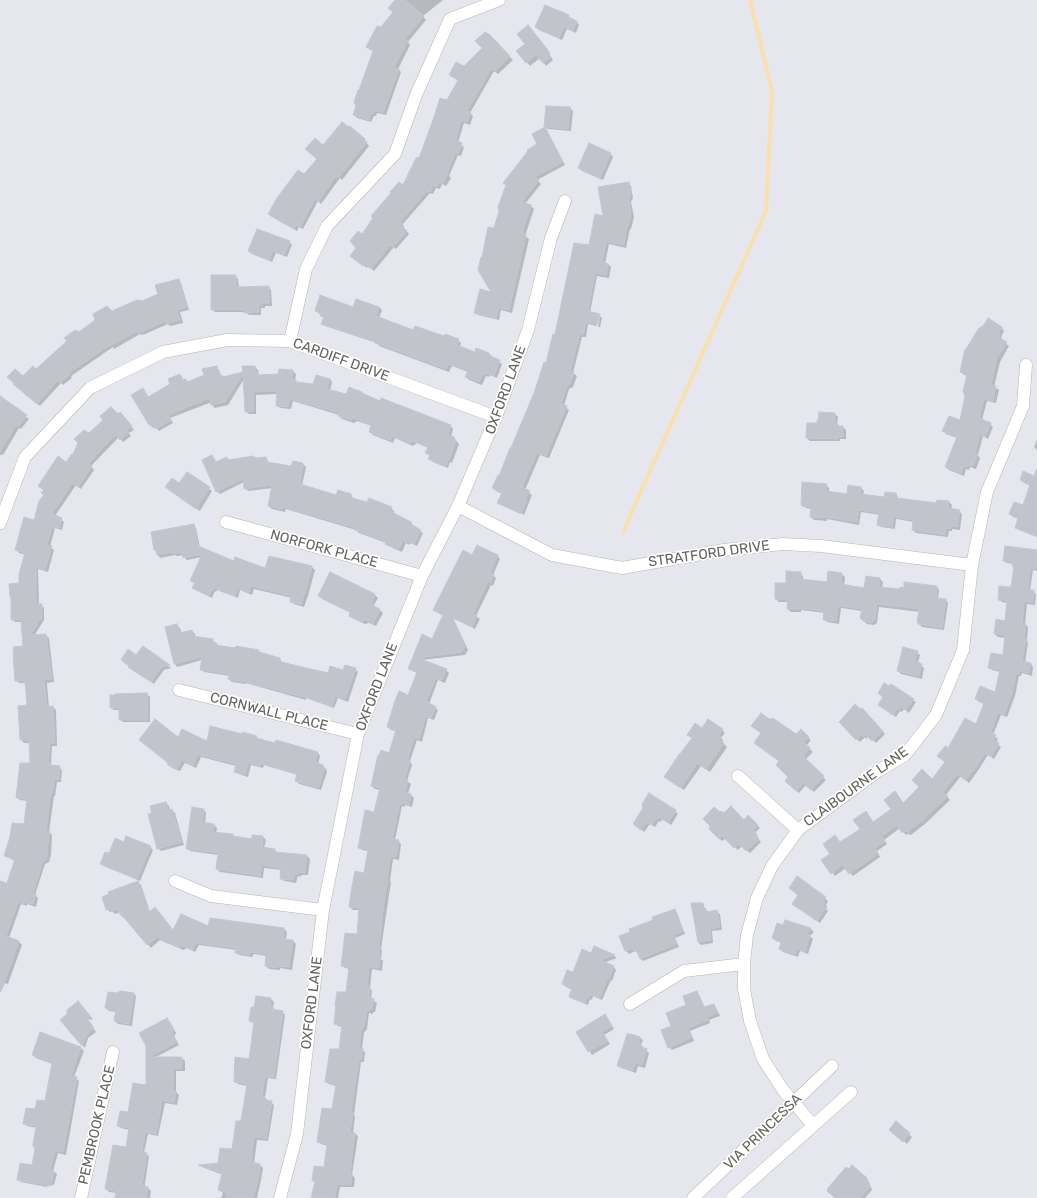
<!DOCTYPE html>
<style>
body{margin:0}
canvas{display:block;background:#e6e6ef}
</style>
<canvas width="1037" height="1198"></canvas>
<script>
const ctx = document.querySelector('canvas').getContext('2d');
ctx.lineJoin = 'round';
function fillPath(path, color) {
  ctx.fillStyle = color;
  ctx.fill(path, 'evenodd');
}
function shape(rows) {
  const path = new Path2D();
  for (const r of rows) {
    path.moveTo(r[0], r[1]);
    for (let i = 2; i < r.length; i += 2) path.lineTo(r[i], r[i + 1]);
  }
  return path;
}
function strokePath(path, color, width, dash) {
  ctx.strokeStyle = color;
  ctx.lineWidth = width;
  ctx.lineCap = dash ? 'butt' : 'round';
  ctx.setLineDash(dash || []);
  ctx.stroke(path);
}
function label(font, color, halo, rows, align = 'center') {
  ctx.font = font + ' Rubik,sans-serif';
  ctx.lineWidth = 3.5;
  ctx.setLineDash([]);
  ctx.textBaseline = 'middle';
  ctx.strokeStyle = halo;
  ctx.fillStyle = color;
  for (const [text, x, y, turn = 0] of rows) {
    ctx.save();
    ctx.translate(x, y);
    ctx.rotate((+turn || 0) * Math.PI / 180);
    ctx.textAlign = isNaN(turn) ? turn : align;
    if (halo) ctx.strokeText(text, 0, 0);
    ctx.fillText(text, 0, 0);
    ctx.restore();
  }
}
fillPath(shape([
 [396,0,443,0,423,16,426,20,408,42,410,45,398,69,401,72,386,115,377,113,376,116,374,116,371,122,357,118,354,115,360,91,374,52,367,47,394,12],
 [545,6,568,16,572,19,577,22,579,25,576,33,567,29,562,40,539,30,536,27],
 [531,29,550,53,549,54,553,60,546,66,540,58,530,66,517,51,526,44],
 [489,35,513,60,498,74,494,71,470,113,473,116,470,125,464,123,458,143,464,147,461,156,458,155,449,176,451,178,446,186,442,184,440,189,436,188,433,194,430,193,402,225,409,234,396,249,394,247,374,271,368,266,367,268,354,258,362,235,403,187,419,159,448,101,459,81,450,74,464,67,483,48],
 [570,108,573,111,571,131,548,129,545,127],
 [544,128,547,131,565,165,537,180,541,184,525,204,531,206,534,209,525,236,529,239,512,313,501,310,499,320,478,315,475,313,493,293,494,229,507,186,504,183,539,144],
 [364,140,369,146,342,180,340,178,321,204,318,201,303,229,299,227,297,231,272,217,269,214,318,159],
 [611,154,613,157,603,180,582,171,579,168],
 [628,183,631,186,633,198,631,202,634,217,631,229,630,229,626,248,609,244,605,264,608,264,611,267,609,278,597,276,590,313,600,315,598,315,596,326,588,324,586,337,582,337,573,373,577,376,573,387,569,389,564,406,569,410,549,458,540,455,525,490,532,495,524,515,521,513,521,514,501,505,498,502,502,494,496,491,493,488,500,477,546,364,556,336,589,247,604,217],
 [289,242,292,245,287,257,276,253,272,262,252,254,249,251],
 [235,276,238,279,239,287,268,287,271,290,272,306,265,306,265,308,261,308,261,315,249,315,247,313,240,312,215,312,212,309],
 [178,280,181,283,189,310,180,312,183,323,170,326,168,324,145,334,141,335,140,334,114,349,113,347,71,376,72,378,63,385,61,383,40,406,17,386,23,378,36,370,79,333,112,312,142,302,159,294],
 [357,300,379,307,382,310,379,318,414,331,458,340,461,343,460,347,475,353,488,353,502,364,497,378,490,375,489,377,486,376,482,385,469,380,466,377,468,372,452,366,449,372,379,346,377,343,325,326,322,323,324,319,321,315,316,311,354,308],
 [600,316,602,318,600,327,598,327],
 [1002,328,1004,331,1001,337,1002,338,1001,340,1009,346,1000,362,994,387,999,390,996,403,987,401,982,420,990,424,993,427,988,439,983,436,978,455,980,458,976,469,970,467,969,470,966,469,964,476,949,470,946,467,957,438,946,434,944,431,960,421,966,396,968,376,964,375,961,372],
 [217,367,219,370,221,376,223,378,244,373,255,367,258,370,259,376,279,375,280,370,293,371,296,374,295,381,298,384,314,385,330,379,332,382,330,391,347,396,362,393,364,395,381,402,451,426,453,429,451,437,454,438,459,444,452,463,450,462,448,468,433,462,430,459,431,456,427,453,428,448,417,443,413,446,395,438,393,443,373,435,370,432,372,426,357,421,354,423,342,419,339,415,293,401,291,409,280,408,277,405,277,394,256,395,256,414,249,414,246,411,244,379,228,405,215,408,212,405,212,402,170,418,173,423,159,431,155,426,153,428,150,425,132,396,143,390,149,398,171,385,180,375,184,381,186,380,187,382,205,376],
 [0,398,29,419,21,429,19,428,3,455,1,454,0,456],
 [835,414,838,417,837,425,840,427,843,427,846,430,846,439,840,439,840,441,810,441,807,438,818,424],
 [118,416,123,416,134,430,129,433,131,436,123,442,119,437,91,466,94,470,81,489,76,485,55,516,61,519,64,522,62,530,55,528,50,547,54,550,48,572,38,569,39,605,41,605,44,608,44,620,34,636,46,635,49,638,54,682,47,683,49,708,53,707,56,710,57,746,52,746,51,765,59,767,62,770,61,782,57,782,55,796,54,796,49,832,52,835,51,855,49,862,45,864,35,895,38,898,36,907,27,904,27,906,21,904,9,938,19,942,22,945,8,984,5,983,1,992,0,992,0,882,8,884,15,861,9,858,6,856,25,825,28,801,20,800,18,798,31,764,30,743,24,743,21,740,28,706,26,683,19,683,16,680,24,647,22,622,15,622,12,619,10,585,20,584,26,555,19,553,16,550,35,521,45,495,44,491,39,486,67,463,89,434],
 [1037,440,1037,450,1034,447],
 [212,456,217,463,229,461,266,458,268,461,269,463,291,467,293,462,303,464,306,467,302,486,337,496,350,495,354,499,391,508,394,511,393,513,411,522,414,528,423,533,417,546,410,543,409,545,406,543,402,552,389,546,386,543,359,533,356,530,286,509,285,512,272,509,269,506,273,488,248,491,245,488,244,482,220,494,217,491],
 [187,474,212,491,200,511,170,490,180,485],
 [1037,478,1037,537,1019,530,1016,527,1019,519,1013,517,1010,514,1023,506,1031,486,1024,483,1021,480],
 [826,485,829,488,829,492,848,495,849,486,861,488,864,491,863,495,885,498,896,494,899,499,937,505,949,502,952,505,951,510,959,511,962,514,960,530,952,529,952,531,949,531,948,537,916,533,913,530,914,522,896,519,895,529,881,527,878,524,880,515,861,512,859,525,827,519,827,521,814,520,811,517,812,509,806,508,802,505],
 [193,525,196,528,200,548,234,562,265,569,312,567,315,570,308,596,304,607,294,604,291,601,292,598,254,589,252,595,240,590,238,598,217,590,216,592,215,591,212,598,196,590,193,588,195,584,191,580,202,557,187,560,184,557,184,555,177,556,175,555,160,558,155,550],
 [477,546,498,556,500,559,493,575,496,578,493,586,491,585,476,616,480,619,475,629,453,618,468,650,465,655,421,660,446,670,449,673,445,683,438,680,429,704,438,710,434,720,428,718,422,742,417,740,410,761,412,765,407,781,411,784,408,794,411,795,414,798,412,807,405,805,405,807,402,806,395,840,398,841,401,844,399,860,393,859,390,881,391,882,381,949,382,950,381,959,383,961,382,971,372,969,370,988,372,991,371,999,377,1003,375,1012,373,1012,373,1014,369,1013,367,1029,364,1033,362,1049,365,1052,364,1062,361,1062,354,1115,355,1117,353,1133,355,1134,358,1136,352,1175,355,1178,354,1187,340,1187,338,1198,312,1198,315,1182,313,1180,325,1168,328,1146,321,1144,318,1141,332,1111,336,1086,329,1084,326,1082,340,1050,343,1027,338,1026,335,1023,347,993,350,969,345,968,342,965,358,936,360,910,353,910,350,907,365,874,368,851,362,850,359,847,375,813,380,790,375,789,372,786,389,754,396,731,391,730,388,727,409,696,418,673,412,671,410,668,432,640,443,616,438,613,435,610,472,556],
 [1037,551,1037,571,1033,570,1030,591,1033,591,1036,594,1035,605,1027,604,1025,624,1028,627,1027,641,1028,643,1025,663,1031,664,1033,667,1032,676,1022,673,1021,676,1019,676,1015,696,1007,717,1001,715,993,735,998,739,996,743,1001,747,994,759,988,755,977,772,969,783,961,776,946,795,950,800,926,823,911,835,908,834,906,835,900,828,884,840,887,844,877,851,880,857,853,876,846,868,835,876,823,861,831,854,841,843,873,823,892,809,898,796,904,804,932,780,946,763,948,749,976,725,984,704,979,702,976,699,996,693,1000,672,992,670,989,667,1003,656,1006,638,998,637,995,634,1006,622,1007,603,1002,602,999,599,1012,588,1015,567,1014,564,1007,563,1004,561],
 [330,573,375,595,378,598,374,605,383,613,376,626,369,623,365,624,353,618,350,616,351,613,322,599,320,596],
 [800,573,803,576,803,580,828,583,842,574,845,577,844,586,865,589,880,579,883,582,882,588,901,590,937,587,939,590,938,599,946,600,948,603,944,630,922,627,919,624,920,612,879,607,877,623,874,625,867,624,861,618,862,611,841,608,839,624,827,622,824,619,825,613,801,610,801,612,791,612,788,609,789,602,779,602,776,599,776,584,787,584],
 [177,625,180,628,182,634,192,631,195,634,195,637,212,640,219,646,259,651,262,654,279,659,283,663,328,674,355,669,358,672,348,702,338,698,334,708,306,698,306,700,246,683,245,684,232,682,229,679,230,676,204,672,201,669,202,660,177,667,175,664],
 [143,648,171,668,164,670,154,684,133,670,137,657],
 [917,652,920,655,918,663,924,668,922,679,901,674,898,671],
 [147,694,150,697,150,722,123,722,120,719,120,710,114,710,111,707],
 [913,700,916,702,909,713,904,709,902,712,900,711,896,717,879,705],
 [862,710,885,734,876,743,869,736,866,739,865,737,860,742,840,722],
 [756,729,796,735,801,731,811,740,806,746,813,752,805,760,826,780,814,792,806,785,799,793,786,781,790,777,762,734],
 [703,730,722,730,725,733,721,738,723,740,722,742,727,747,710,772,701,766,684,790,668,780],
 [243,735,256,737,259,740,318,753,320,756,318,764,323,766,326,769,327,772,321,790,299,784,296,781,298,775,264,765,263,768,251,765,248,777,238,774,235,771,236,766,201,757,196,768,185,763,180,771,172,768,169,764,179,738,208,742],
 [166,803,169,806,170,810,172,810,175,813,184,845,161,851,158,848],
 [203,810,206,812,205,824,214,825,217,828,216,833,253,840,263,837,266,840,264,848,275,850,278,853,307,856,310,859,308,875,301,875,301,877,298,876,296,883,284,881,281,878,282,870,264,868,263,878,220,872,217,869,218,855,190,851,187,848],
 [675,811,678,814,671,825,663,819,660,822,659,821,655,827,650,824,644,832,634,824],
 [720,814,744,821,748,816,760,828,755,833,758,835,756,837,761,842,750,853,742,846,738,850,726,838,722,841,710,829],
 [124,843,150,847,153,850,140,881,104,866,101,863,110,854],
 [798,877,828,901,826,905,827,907,826,909,828,911,820,923,797,906,799,895],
 [138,882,141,885,150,912,174,931,208,927,284,929,287,932,286,940,293,941,296,944,292,970,280,968,280,970,269,969,266,966,267,956,254,954,252,957,239,955,236,952,237,950,199,945,195,952,187,948,183,950,160,940,151,948,125,917,123,918,120,912,115,914,112,911,110,912,107,909],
 [702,904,709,913,717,912,720,914,722,930,712,931,713,943,701,945,698,942],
 [674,910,677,913,685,934,675,938,679,947,643,961,640,958,638,952,637,953,635,951,629,954,626,951,654,921],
 [785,921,811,929,814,932,810,936,813,939,808,954,800,951,798,957,783,952,780,949,782,943,776,941,773,938,784,926],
 [594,947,614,956,617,958,603,963,614,967,616,970,612,981,611,980,602,1000,593,996,592,1000,590,999,588,1005,573,999,570,997,573,990,566,987,563,984,591,954],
 [696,992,699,995,705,1008,713,1006,716,1008,720,1016,709,1020,710,1023,690,1031,694,1041,672,1050,669,1047,672,1026],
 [133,993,136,996,132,1026,118,1024,115,1021,117,1012,109,1011,106,1008,117,994],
 [257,997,271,999,274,1002,273,1008,275,1010,282,1012,285,1015,276,1079,268,1078,265,1098,274,1105,268,1141,257,1140,254,1164,260,1165,263,1168,261,1180,257,1198,221,1198,223,1193,219,1190,223,1175,202,1167,200,1165,219,1164,233,1150,242,1122,247,1086,238,1084,235,1081,250,1060,255,1024,250,1021,255,1008],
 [80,1005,93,1020,87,1019,96,1032,88,1038,85,1048,61,1020],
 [607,1018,614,1029,604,1035,610,1044,592,1055,577,1032],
 [167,1019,170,1022,176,1033,174,1037,179,1045,154,1058,182,1058,185,1061,185,1071,176,1071,176,1092,179,1095,177,1105,165,1103,158,1136,148,1134,144,1153,149,1156,145,1184,145,1188,148,1188,151,1191,150,1198,122,1198,117,1193,109,1192,106,1189,126,1148,130,1130,121,1128,118,1125,129,1113,147,1086,147,1046],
 [41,1034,81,1048,84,1051,74,1077,79,1081,66,1155,58,1153,53,1171,57,1174,54,1185,48,1184,47,1187,21,1182,18,1179,33,1166,36,1148,37,1128,27,1126,24,1123,36,1111,46,1103,52,1064,36,1058,33,1055],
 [640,1038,643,1040,641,1045,644,1048,643,1049,649,1053,645,1068,638,1066,636,1073,621,1068,618,1065],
 [896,1123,912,1137,907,1144,894,1132],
 [866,1179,869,1182,872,1190,865,1198,836,1198]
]), '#0003');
strokePath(shape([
 [623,532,766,211,772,91,750,0]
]), '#f9e0ac', 4);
const building = shape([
 [395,0,405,0,424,16,405,39,408,41,394,67,399,69,383,113,374,110,373,114,371,113,369,120,353,115,356,106,354,102,358,90,359,90,373,51,366,47,377,26,381,27,393,12,388,8,395,0],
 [545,5,569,15,568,17,577,21,573,31,564,27,559,38,535,27,545,5],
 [528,25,548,50,547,51,551,57,543,63,536,55,526,63,516,51,525,44,517,34,528,25],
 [485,32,488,34,489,34,510,56,494,72,491,69,467,111,471,112,467,122,461,120,456,140,462,143,458,154,455,153,447,173,448,174,443,184,439,182,437,187,433,185,430,192,427,191,400,222,404,226,403,227,407,231,393,247,390,245,371,269,365,264,363,266,350,256,356,248,350,241,358,231,362,234,373,218,371,216,391,193,390,192,399,182,403,185,415,160,417,157,419,158,433,120,440,98,447,100,458,80,449,75,456,62,464,66,482,48,475,41,485,32],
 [546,106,570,107,568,129,544,127,546,106],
 [342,122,349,127,350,126,365,139,364,140,367,142,338,178,336,176,318,202,315,199,300,227,296,225,294,229,268,214,277,198,298,170,304,174,317,159,305,149,315,138,323,145,342,122],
 [545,127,563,162,535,177,539,180,522,202,531,205,522,233,526,235,509,310,499,308,496,318,474,313,480,289,491,292,478,270,481,257,482,257,488,227,494,228,499,211,498,207,506,185,503,183,528,151,527,150,537,144,532,134,545,127],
 [589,143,611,153,600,178,578,168,589,143],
 [629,182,631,194,629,198,631,213,628,226,627,226,624,245,606,242,602,262,608,264,606,275,595,273,588,311,600,314,597,325,586,322,583,335,580,334,570,371,574,372,570,384,567,386,561,404,567,406,546,456,537,453,522,487,530,491,525,500,527,501,521,513,518,511,518,512,497,503,502,493,492,488,498,475,499,476,510,448,511,448,534,393,544,362,546,363,553,334,555,334,574,243,589,245,595,214,603,216,598,187,629,182],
 [257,229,290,241,284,255,273,251,269,260,248,251,257,229],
 [211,275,236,275,236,287,269,286,269,303,262,303,262,305,259,305,259,312,245,313,245,311,236,309,211,310,211,275],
 [179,279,187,307,177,310,180,320,166,324,165,321,142,332,138,333,137,331,110,346,110,345,69,373,70,374,60,383,58,380,37,404,13,384,14,383,7,377,15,369,23,376,33,366,36,369,67,341,64,338,75,330,79,332,95,320,93,314,107,306,112,311,137,300,142,301,158,294,155,285,179,279],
 [320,295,353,307,356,299,379,307,376,316,413,330,415,326,444,336,445,334,459,339,457,345,475,352,476,348,489,353,490,356,500,360,494,376,487,373,486,375,483,373,479,382,465,377,468,371,449,364,446,369,375,343,375,342,321,324,324,317,320,316,321,313,315,311,320,295],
 [988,318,1002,327,998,333,1000,334,998,337,1007,342,997,358,991,385,996,386,993,401,984,399,979,418,991,423,985,437,980,434,975,453,978,454,973,466,967,465,966,467,963,467,961,473,945,467,957,437,942,431,949,416,960,420,965,396,963,392,967,374,960,372,965,349,966,349,979,328,983,326,988,318],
 [217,366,219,376,222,375,223,377,243,372,242,366,255,366,257,375,278,374,279,369,293,370,292,380,296,380,296,382,313,384,316,375,330,379,327,389,346,394,349,387,362,392,362,393,380,401,381,398,451,425,448,435,454,437,456,441,449,460,448,460,446,466,428,459,430,455,425,453,428,447,413,441,410,443,392,436,390,440,369,432,371,425,354,418,351,420,338,416,339,413,290,399,288,407,276,406,277,391,253,392,254,411,245,412,243,374,225,402,211,405,210,398,168,415,171,420,155,429,152,424,149,425,131,395,143,388,148,397,170,384,168,379,180,374,183,380,186,379,187,382,204,375,202,369,217,366],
 [0,396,27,415,18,427,16,425,0,452,0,396],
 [111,407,118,414,120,412,132,426,127,430,129,433,120,440,115,435,88,464,92,466,78,487,72,483,52,514,62,518,59,528,52,526,47,545,52,546,45,570,36,567,36,604,42,604,42,617,30,635,46,634,52,679,44,680,47,707,53,706,55,743,50,743,48,763,51,764,51,765,60,766,59,780,55,779,52,794,51,794,46,830,50,831,47,851,48,851,46,859,43,861,33,893,36,894,33,904,24,902,24,904,18,902,6,936,19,941,1,991,0,991,0,881,7,883,15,859,4,856,10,837,12,823,24,824,27,799,16,798,20,763,30,763,29,740,20,740,18,706,27,705,25,681,15,681,14,667,13,647,23,646,21,620,11,620,11,597,10,597,9,584,19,583,19,574,25,553,15,550,24,517,34,520,39,501,44,495,41,493,44,490,38,486,58,456,66,462,71,455,73,454,78,443,74,439,84,430,89,433,103,420,100,416,111,407],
 [819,412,835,413,835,424,838,424,838,426,843,426,843,437,838,437,838,439,806,438,807,423,817,423,817,420,818,420,819,412],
 [212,455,216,462,227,457,228,460,253,456,256,458,266,457,267,462,291,466,293,461,303,463,300,484,336,495,338,490,351,494,352,498,367,502,369,498,392,507,390,511,411,522,412,525,421,530,414,544,407,541,406,543,403,541,398,550,385,544,386,542,355,530,356,528,283,507,282,509,268,506,272,485,244,489,243,479,216,492,202,460,212,455],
 [1036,470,1037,470,1037,536,1015,528,1018,518,1009,514,1014,502,1023,505,1030,485,1020,480,1023,471,1034,476,1036,470],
 [187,472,210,487,196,509,165,487,172,478,179,483,187,472],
 [802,482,827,484,826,491,847,494,848,485,861,487,860,494,884,497,885,492,896,493,897,498,936,503,937,500,949,501,948,508,960,510,957,527,950,526,950,529,946,528,945,535,912,530,913,520,894,517,892,527,877,525,879,513,859,510,857,522,824,517,824,518,810,517,811,507,802,506,801,505,802,482],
 [194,524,198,546,234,561,235,557,265,568,269,556,312,566,305,594,304,594,301,604,290,602,291,596,251,586,249,593,238,588,235,596,214,588,213,590,212,589,209,596,192,588,195,583,190,581,202,554,183,558,182,552,173,554,173,552,157,555,156,550,154,550,151,532,194,524],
 [477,545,498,555,490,572,494,575,490,583,488,582,473,614,477,616,472,627,451,617,465,646,462,652,418,658,447,669,442,680,436,678,426,701,436,707,431,718,426,716,419,739,414,738,408,758,410,762,404,779,408,780,405,793,411,794,409,805,402,803,402,804,400,804,392,839,399,840,396,857,391,856,387,878,388,879,384,901,379,946,380,947,379,957,380,957,379,968,369,967,367,987,370,987,369,997,374,999,372,1009,371,1009,370,1011,367,1011,364,1026,361,1030,359,1048,363,1048,361,1060,359,1060,351,1112,353,1113,350,1132,355,1133,350,1174,352,1174,351,1185,337,1184,335,1198,311,1198,315,1181,312,1181,314,1166,324,1167,327,1144,317,1142,322,1108,332,1109,336,1084,325,1082,330,1049,339,1049,342,1025,334,1024,336,1006,335,1006,337,992,346,992,349,967,341,966,345,933,357,934,359,908,349,907,351,892,355,871,364,873,368,849,358,848,365,810,374,812,380,788,371,786,378,755,379,756,381,750,389,753,396,730,387,727,394,704,399,691,408,695,417,672,408,669,422,634,432,639,443,615,433,610,463,550,472,555,477,545],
 [1005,546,1037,550,1037,569,1030,568,1028,590,1034,590,1033,602,1024,602,1022,623,1026,623,1024,639,1026,639,1022,661,1031,663,1029,673,1019,671,1019,674,1016,673,1012,693,1004,715,998,713,991,732,996,735,993,740,999,743,991,757,985,753,975,769,965,780,957,774,943,792,948,796,923,820,908,832,904,831,902,833,897,825,882,836,885,841,875,848,878,854,849,874,842,865,831,874,821,860,830,854,823,844,835,835,840,842,860,829,853,820,866,811,873,822,891,809,884,800,895,791,903,803,919,787,912,780,922,769,932,779,945,762,937,756,945,746,948,748,965,718,976,724,984,703,975,699,980,686,995,692,1000,670,988,668,991,653,1003,655,1005,635,994,634,996,619,1005,621,1007,601,998,600,999,586,1011,587,1014,566,1012,566,1013,562,1003,561,1005,546],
 [786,571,801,572,801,579,827,582,828,571,842,573,841,584,864,588,866,576,880,578,879,587,900,589,900,587,904,588,904,582,937,586,936,598,946,599,942,628,918,624,918,622,917,622,919,609,877,604,875,620,871,623,863,621,860,618,862,609,838,606,836,621,823,620,824,611,799,608,799,609,787,609,788,600,775,599,775,583,786,583,786,571],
 [330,572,375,594,371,603,374,604,373,606,380,609,373,624,365,620,361,622,349,616,350,612,318,596,330,572],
 [177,624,180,633,192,630,193,636,213,639,212,642,217,643,216,645,235,648,236,646,259,650,259,652,280,658,281,662,328,673,330,666,343,670,345,665,356,668,345,699,335,696,332,706,303,696,303,697,243,681,243,682,228,679,229,674,200,670,202,657,174,664,165,627,177,624],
 [143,646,170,665,161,667,151,682,128,667,129,666,121,660,128,649,136,655,143,646],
 [903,647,918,651,915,661,922,664,919,676,897,671,903,647],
 [884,683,889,686,891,684,914,699,906,710,901,707,899,710,897,709,893,715,878,705,883,697,878,693,884,683],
 [147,693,148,720,119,720,119,708,110,708,110,695,115,695,115,694,147,693],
 [855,704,860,709,862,708,883,731,872,741,865,734,863,737,861,735,856,740,839,722,855,704],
 [761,713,769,719,773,718,796,734,801,729,809,737,804,742,810,748,803,756,824,776,811,790,803,783,796,791,785,781,788,777,776,765,779,761,754,743,761,733,751,726,761,713],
 [155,719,178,737,182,729,207,741,210,726,242,734,242,732,257,736,256,738,275,743,276,740,318,752,315,762,323,765,324,769,319,788,295,781,297,774,261,763,260,766,248,763,245,775,234,772,236,764,198,755,193,766,182,760,177,769,168,765,167,762,139,740,155,719],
 [708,719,723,729,719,735,721,737,719,739,724,743,706,769,697,763,681,788,664,777,680,753,680,754,692,738,687,735,695,723,702,728,708,719],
 [649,793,676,810,668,823,659,817,657,820,656,819,652,825,647,822,641,830,633,824,643,808,642,804,649,793],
 [166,802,168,810,172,809,182,842,157,849,148,814,152,813,150,806,166,802],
 [731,806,744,820,748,815,758,825,753,829,756,832,754,833,759,839,746,851,739,844,734,848,722,836,719,839,709,829,710,826,703,819,714,807,720,812,721,811,724,813,731,806],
 [192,807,204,809,202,822,214,824,213,832,233,834,233,836,252,839,252,835,263,836,262,847,275,849,275,852,307,855,305,873,298,872,298,874,295,874,293,880,280,879,281,868,262,865,260,876,216,869,218,853,186,849,192,807],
 [126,836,151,846,137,879,100,864,105,852,109,853,115,838,124,842,126,836],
 [797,876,826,897,823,902,825,903,823,906,826,908,817,921,792,904,798,895,789,888,797,876],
 [138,881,149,912,155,907,173,930,181,914,208,926,210,918,284,928,283,939,293,940,289,967,278,966,277,968,265,966,266,954,251,952,249,955,235,953,236,948,196,943,192,950,183,946,180,948,157,937,147,945,122,915,120,915,118,909,112,912,110,908,106,910,102,897,109,894,108,892,138,881],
 [691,903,703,903,704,909,706,909,707,912,717,910,720,927,710,929,711,940,698,942,691,903],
 [675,909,683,931,673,935,677,944,640,959,636,949,633,950,632,949,625,951,619,936,630,932,629,929,653,920,652,917,675,909],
 [785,920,811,928,807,934,810,935,805,952,797,949,795,955,779,949,781,942,772,938,777,923,783,925,785,920],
 [594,946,615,955,600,960,614,966,609,979,608,978,600,998,590,994,589,998,587,997,585,1003,569,997,572,988,562,984,567,970,573,972,582,949,591,953,594,946],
 [120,991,134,993,129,1024,114,1021,116,1010,105,1008,108,992,117,993,120,991],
 [697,991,704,1007,714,1004,717,1013,707,1017,708,1020,688,1028,691,1038,668,1048,661,1030,671,1026,666,1013,686,1005,683,996,697,991],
 [256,996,271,998,270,1006,273,1006,272,1009,283,1011,274,1077,265,1076,262,1096,265,1097,265,1100,272,1101,266,1139,254,1137,251,1162,260,1164,259,1176,253,1198,226,1198,227,1193,218,1190,222,1173,198,1165,218,1163,220,1148,232,1149,236,1121,241,1121,247,1084,244,1084,244,1083,234,1082,235,1057,249,1059,254,1022,249,1021,251,1007,254,1007,256,996],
 [78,1001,92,1018,86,1017,94,1028,86,1036,82,1046,60,1020,67,1014,67,1010,78,1001],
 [605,1014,612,1026,602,1032,608,1041,588,1052,576,1032,605,1014],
 [167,1018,173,1029,172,1033,177,1042,149,1057,182,1057,182,1069,174,1069,173,1090,176,1091,174,1103,162,1100,156,1134,145,1132,142,1152,147,1153,142,1186,148,1187,146,1198,115,1198,116,1191,105,1189,113,1145,126,1147,129,1128,117,1126,120,1111,128,1112,133,1083,146,1085,146,1046,139,1033,167,1018],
 [40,1032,81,1047,71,1076,77,1077,63,1152,55,1151,50,1169,54,1170,51,1186,17,1180,20,1163,32,1165,35,1149,33,1145,36,1126,23,1124,26,1108,35,1109,37,1100,45,1101,52,1063,32,1055,40,1032],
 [627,1034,631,1034,640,1037,638,1043,641,1044,640,1047,647,1049,642,1065,635,1063,633,1071,617,1066,627,1034],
 [896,1121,910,1133,903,1142,889,1130,896,1121],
 [852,1165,867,1178,870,1187,860,1198,835,1198,827,1191,828,1188,846,1167,849,1169,852,1165]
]);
fillPath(building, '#c2c4cb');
strokePath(building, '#c5c6d3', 1);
const minor = shape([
 [290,341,306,269,327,226,395,154,416,95,450,19,499,0],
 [458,506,552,555,622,568,724,550,783,544,821,546,972,565],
 [226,522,422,576],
 [0,523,25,457,90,388,163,352,227,340,290,341,496,417],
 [179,690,358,734],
 [738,776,798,830],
 [175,881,211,896,323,910],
 [630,1004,684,971,744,964],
 [813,1125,783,1090,763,1059,750,1021,744,989,744,964,747,935,757,898,772,866,798,830,878,771,905,755,936,715,963,650,972,565,987,492,1023,406,1026,365],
 [81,1198,113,1052],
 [280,1198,297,1134,323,910,358,734,422,576,458,506,496,417,528,330,551,238,565,201],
 [693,1198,832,1066],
 [732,1198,851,1092]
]);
strokePath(minor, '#b5b4af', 13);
strokePath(minor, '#fff', 12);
label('14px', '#65645e', '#fff', [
 ["CARDIFF DRIVE",341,360,20],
 ["OXFORD LANE",506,390,-70],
 ["NORFORK PLACE",324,549,15],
 ["STRATFORD DRIVE",709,554,-8],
 ["OXFORD LANE",377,687,-69],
 ["CORNWALL PLACE",269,712,14],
 ["CLAIBOURNE LANE",856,787,-36],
 ["OXFORD LANE",312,1003,-83],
 ["PEMBROOK PLACE",97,1125,-77],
 ["VIA PRINCESSA",763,1132,-44]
]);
</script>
